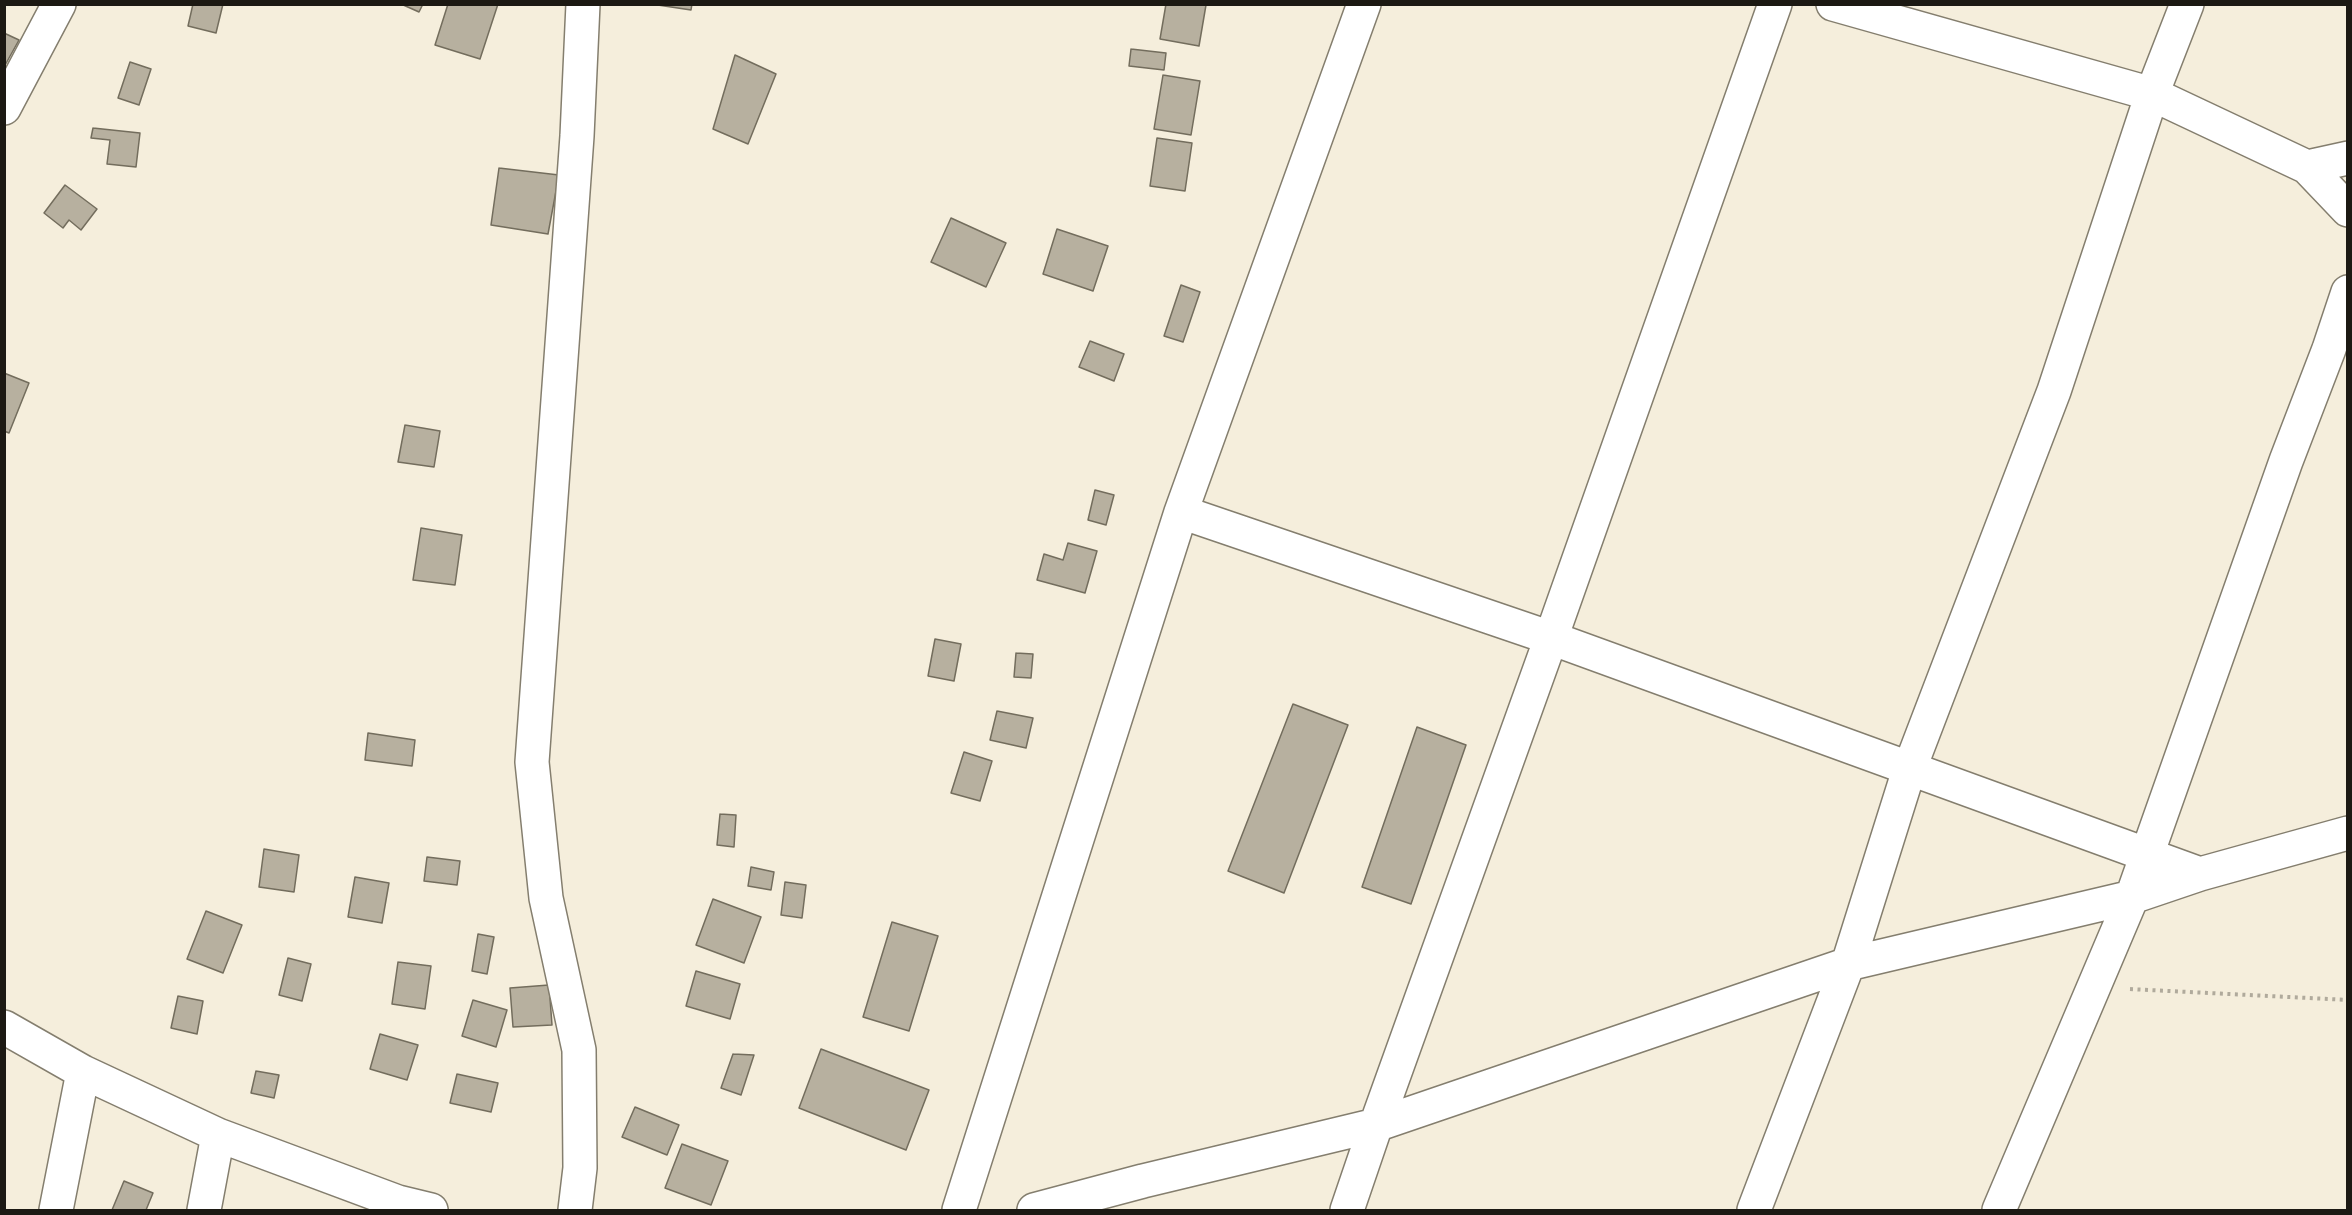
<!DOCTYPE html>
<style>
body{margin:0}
#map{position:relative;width:2352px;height:1215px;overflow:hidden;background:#f5eedc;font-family:"Space Grotesk",sans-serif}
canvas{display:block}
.frame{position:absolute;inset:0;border:6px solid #1c1913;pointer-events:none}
</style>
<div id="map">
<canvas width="2352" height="1215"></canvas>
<div class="frame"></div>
</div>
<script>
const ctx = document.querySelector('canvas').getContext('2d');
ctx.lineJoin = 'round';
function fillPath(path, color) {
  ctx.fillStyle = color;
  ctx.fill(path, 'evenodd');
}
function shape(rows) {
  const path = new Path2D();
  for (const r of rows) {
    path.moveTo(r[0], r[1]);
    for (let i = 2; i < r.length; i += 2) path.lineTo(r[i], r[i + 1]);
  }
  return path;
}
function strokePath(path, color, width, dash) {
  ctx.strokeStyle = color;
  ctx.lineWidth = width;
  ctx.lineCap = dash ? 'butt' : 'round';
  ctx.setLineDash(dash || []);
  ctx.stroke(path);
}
const building = shape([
 [193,4,223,4,216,33,188,26,193,4],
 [401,4,423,4,419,12,401,4],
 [448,4,498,4,480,59,435,45,448,4],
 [651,4,692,4,691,10,651,4],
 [1166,4,1206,5,1199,46,1160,39,1166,4],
 [4,33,19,40,4,67,4,33],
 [1131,49,1166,53,1164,70,1129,66,1131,49],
 [735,55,776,74,748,144,713,129,735,55],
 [130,62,151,69,139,105,118,98,130,62],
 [1163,75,1200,81,1191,135,1154,129,1163,75],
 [93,128,140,133,136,167,107,164,110,140,91,138,93,128],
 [1157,138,1192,143,1185,191,1150,186,1157,138],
 [499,168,559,175,548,234,491,225,499,168],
 [65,185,97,209,81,230,69,220,63,228,44,213,65,185],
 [951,218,1006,243,986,287,931,262,951,218],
 [1057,229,1108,246,1093,291,1043,274,1057,229],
 [1181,285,1200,292,1183,342,1164,336,1181,285],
 [1090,341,1124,354,1114,381,1079,367,1090,341],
 [4,373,29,383,9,433,4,431,4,373],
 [405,425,440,431,434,467,398,462,405,425],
 [1095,490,1114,495,1106,525,1088,520,1095,490],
 [421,528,462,535,455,585,413,580,421,528],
 [1068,543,1097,551,1085,593,1037,580,1044,554,1063,560,1068,543],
 [935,639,961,644,954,681,928,676,935,639],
 [1016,653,1033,654,1031,678,1014,677,1016,653],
 [1293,704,1348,725,1284,893,1228,871,1293,704],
 [997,711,1033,718,1026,748,990,740,997,711],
 [1417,727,1466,745,1411,904,1362,887,1417,727],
 [368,733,415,740,412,766,365,760,368,733],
 [964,752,992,761,980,801,951,793,964,752],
 [720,814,736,815,734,847,717,845,720,814],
 [264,849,299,855,294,892,259,887,264,849],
 [427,857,460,861,457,885,424,881,427,857],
 [751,867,774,872,771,890,748,886,751,867],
 [355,877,389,883,382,923,348,917,355,877],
 [785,882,806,885,802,918,781,915,785,882],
 [713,899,761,917,744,963,696,945,713,899],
 [206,911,242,925,223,973,187,959,206,911],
 [892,922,938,936,909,1031,863,1017,892,922],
 [478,934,494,937,487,974,472,971,478,934],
 [288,958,311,964,302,1001,279,995,288,958],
 [398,962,431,966,425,1009,392,1004,398,962],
 [696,971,740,984,730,1019,686,1006,696,971],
 [549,985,552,1025,513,1027,510,988,549,985],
 [178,996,203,1001,197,1034,171,1028,178,996],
 [473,1000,507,1010,496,1047,462,1036,473,1000],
 [380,1034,418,1045,407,1080,370,1069,380,1034],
 [821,1049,929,1090,906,1150,799,1108,821,1049],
 [733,1054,754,1055,741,1095,721,1088,733,1054],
 [256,1071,279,1075,274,1098,251,1093,256,1071],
 [457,1074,498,1083,491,1112,450,1103,457,1074],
 [635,1107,679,1125,667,1155,622,1137,635,1107],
 [682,1144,728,1161,711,1205,665,1188,682,1144],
 [124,1181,153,1193,146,1210,112,1210,124,1181]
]);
fillPath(building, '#b7b09f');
strokePath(building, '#736d5d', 1.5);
const minor = shape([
 [1833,4,2152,94,2307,167,2348,210],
 [4,108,59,4],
 [2307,167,2348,158],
 [1181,512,1551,638,2200,874],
 [4,1027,83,1072,218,1135,398,1202,431,1210],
 [56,1210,83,1072],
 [204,1210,218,1135],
 [575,1210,580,1168,579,1050,546,898,532,762,577,136,583,4],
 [959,1210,1181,512,1364,4],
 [1034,1210,1143,1181,1376,1125,1848,964,2132,897,2200,874,2348,833],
 [1347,1210,1376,1125,1551,638,1775,4],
 [1754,1210,1848,964,1909,770,2054,391,2152,94,2187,4],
 [1999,1210,2132,897,2286,461,2329,349,2348,292]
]);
strokePath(minor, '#847e6e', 36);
strokePath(shape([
 [2130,989,2348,1000]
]), '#b0aa9c', 4, [3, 4.5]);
strokePath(minor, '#fff', 33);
</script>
